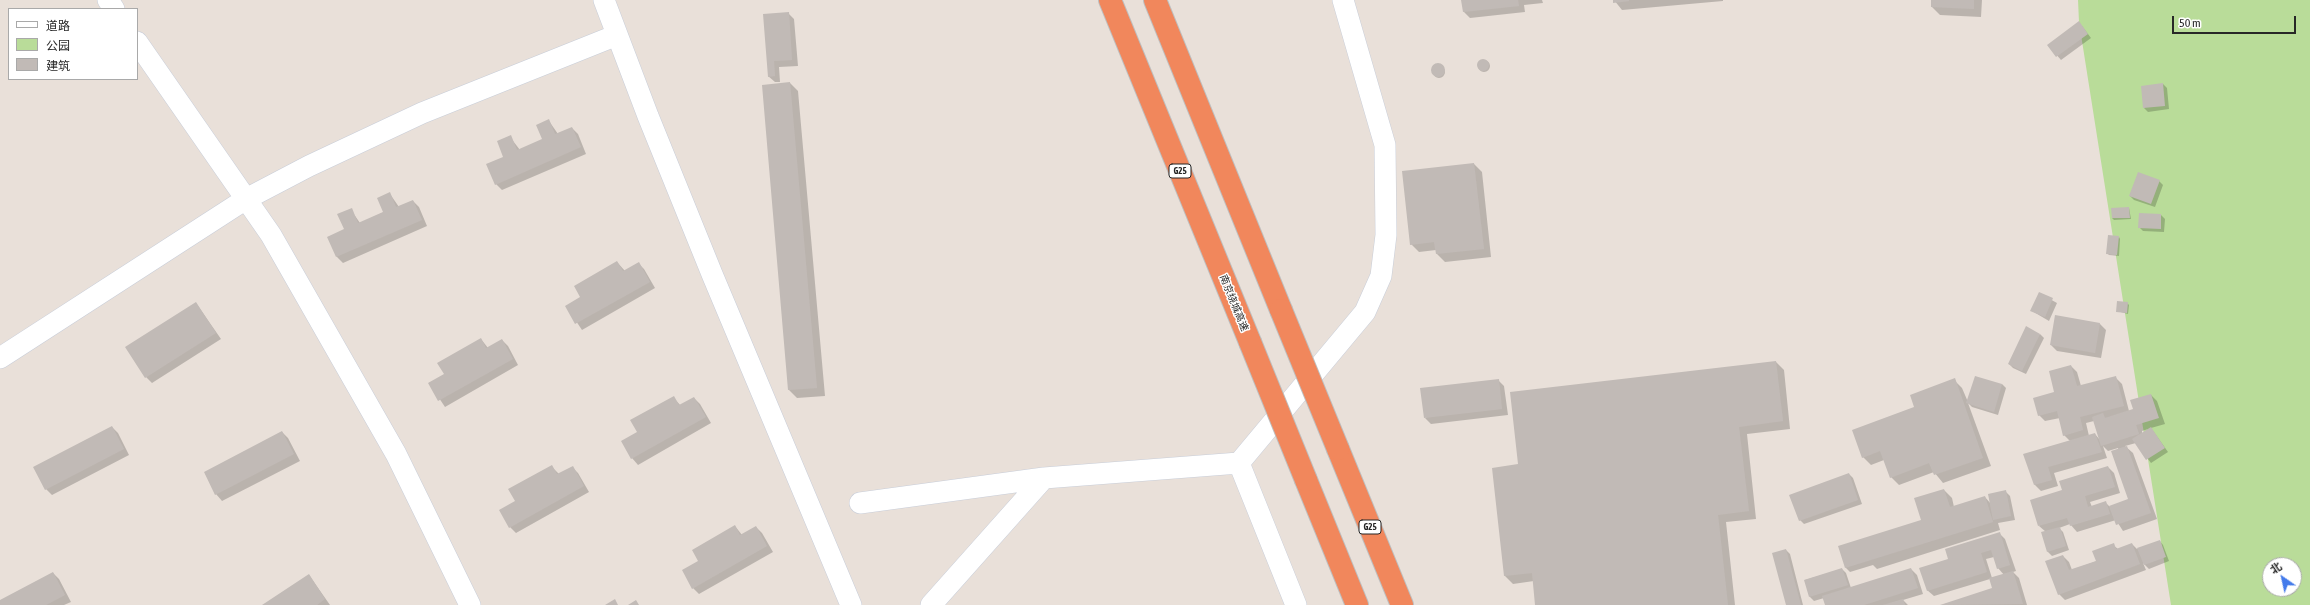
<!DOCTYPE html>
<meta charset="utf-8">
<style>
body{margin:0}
#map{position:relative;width:2310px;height:605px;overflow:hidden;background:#e9e0d9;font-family:"Asap Condensed","Noto Sans SC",sans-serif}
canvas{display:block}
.legend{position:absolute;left:8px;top:8px;width:130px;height:72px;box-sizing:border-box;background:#fff;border:1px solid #a9a9a9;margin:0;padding:5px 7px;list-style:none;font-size:12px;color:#272727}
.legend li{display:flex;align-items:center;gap:8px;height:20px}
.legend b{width:20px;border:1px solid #a9a9a9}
.north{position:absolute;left:2262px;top:557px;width:40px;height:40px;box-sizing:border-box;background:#fff;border:1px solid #a9a9a9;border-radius:50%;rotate:326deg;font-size:11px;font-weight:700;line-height:16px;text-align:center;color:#272727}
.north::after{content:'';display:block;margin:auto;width:14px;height:18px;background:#447beb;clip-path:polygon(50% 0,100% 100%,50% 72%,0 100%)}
.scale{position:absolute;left:2172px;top:16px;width:124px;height:18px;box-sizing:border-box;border:2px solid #272727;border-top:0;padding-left:5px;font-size:12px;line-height:14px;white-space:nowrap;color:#272727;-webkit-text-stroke:3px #fff;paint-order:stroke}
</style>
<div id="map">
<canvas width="2310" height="605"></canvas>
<ul class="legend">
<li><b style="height:5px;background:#fff"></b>道路</li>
<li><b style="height:11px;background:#b9dc99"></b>公园</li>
<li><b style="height:11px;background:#c1bab6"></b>建筑</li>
</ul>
<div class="north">北</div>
<div class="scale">50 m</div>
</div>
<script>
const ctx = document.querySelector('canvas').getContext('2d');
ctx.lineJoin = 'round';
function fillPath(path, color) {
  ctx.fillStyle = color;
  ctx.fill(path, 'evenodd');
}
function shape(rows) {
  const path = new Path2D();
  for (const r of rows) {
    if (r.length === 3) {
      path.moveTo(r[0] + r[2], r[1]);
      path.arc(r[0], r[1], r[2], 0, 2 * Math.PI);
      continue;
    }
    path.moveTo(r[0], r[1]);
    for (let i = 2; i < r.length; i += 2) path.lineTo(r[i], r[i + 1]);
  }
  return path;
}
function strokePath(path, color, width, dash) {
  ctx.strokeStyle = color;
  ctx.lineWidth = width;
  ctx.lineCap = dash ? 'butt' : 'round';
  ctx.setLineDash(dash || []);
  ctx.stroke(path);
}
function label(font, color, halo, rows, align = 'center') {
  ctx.font = font + ' "Asap Condensed","Noto Sans SC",sans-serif';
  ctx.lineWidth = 3;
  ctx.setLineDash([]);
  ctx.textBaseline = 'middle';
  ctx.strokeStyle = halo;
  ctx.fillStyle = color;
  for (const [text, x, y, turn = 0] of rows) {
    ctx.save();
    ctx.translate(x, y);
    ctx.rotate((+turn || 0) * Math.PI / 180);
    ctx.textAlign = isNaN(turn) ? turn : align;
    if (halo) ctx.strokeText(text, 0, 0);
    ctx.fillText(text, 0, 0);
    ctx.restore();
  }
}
fillPath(shape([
 [2078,0,2310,0,2310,605,2171,605,2079,22],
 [2270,565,2294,565,2294,589,2270,589]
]), '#b9dc99');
fillPath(shape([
 [1462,0,1542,0,1543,3,1524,5,1525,12,1470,18,1464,12],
 [1614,0,1723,0,1723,1,1622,10],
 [1932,0,1982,0,1981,17,1940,15,1932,7],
 [788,13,794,19,798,66,779,67,780,82,775,82,768,76],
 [2082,26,2091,38,2061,60,2048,45],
 [1484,66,6],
 [1439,72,6],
 [790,83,798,91,825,396,797,398,789,390],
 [2163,84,2167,88,2169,109,2148,112,2144,108],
 [549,121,558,134,572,128,578,134,586,154,502,190,496,184,510,137,520,150,543,140],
 [1474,164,1482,172,1491,257,1445,262,1437,254,1436,250,1419,252,1411,244],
 [2159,181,2163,185,2155,207,2134,200,2130,196],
 [390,194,399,207,413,201,419,207,427,226,343,263,337,257,328,237,345,230,351,210,360,223,384,212],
 [2129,208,2131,219,2114,220,2112,218],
 [2140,214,2161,215,2165,219,2164,232,2143,231,2139,227],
 [2119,237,2120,239,2119,256,2109,255,2107,253],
 [617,262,625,271,638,263,644,269,655,288,582,330,566,306,582,297],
 [2039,293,2057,303,2049,321,2032,311],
 [196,303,221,339,152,383,146,377],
 [2127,303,2129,305,2128,314,2117,311],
 [2056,316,2100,324,2106,330,2101,358,2057,351,2051,345],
 [2040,334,2044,338,2026,374,2013,368,2009,364],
 [481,339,488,348,502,340,508,346,518,365,445,407,429,383,445,375],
 [1776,362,1784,370,1790,429,1747,434,1756,519,1726,522,1735,605,1536,605,1534,581,1513,584,1505,576,1493,469,1519,465],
 [2071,366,2077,372,2081,386,2116,378,2122,384,2129,411,2135,410,2151,395,2157,401,2165,424,2151,428,2168,452,2151,463,2136,443,2125,446,2133,453,2157,519,2123,531,2116,520,2077,532,2070,524,2059,528,2063,532,2069,550,2052,556,2048,552,2046,532,2039,526,2063,491,2108,467,2114,473,2120,493,2090,502,2092,507,2106,503,2110,507,2129,500,2118,448,2108,451,2103,446,2107,458,2054,473,2058,486,2041,491,2035,485,2025,455,2070,441,2064,435,2060,418,2045,421,2039,415,2056,393],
 [2094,421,2100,440,2095,434,2089,436,2086,423],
 [2148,429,2142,434,2142,431],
 [1498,380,1504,386,1508,415,1431,424,1425,418],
 [1954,380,1962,388,1968,402,2002,384,2006,388,1998,415,1972,407,1968,403,1991,466,1943,483,1934,472,1899,485,1891,477,1884,460,1871,465,1863,457,1915,408],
 [673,397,681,406,694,398,700,404,711,423,638,465,632,458],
 [112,427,118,433,129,455,52,495,46,489],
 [282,432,288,438,300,461,222,501,216,494,205,473],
 [551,466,559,474,572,467,578,473,589,492,516,533,510,527,516,501],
 [1849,474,1853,478,1862,504,1804,524,1800,520],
 [1944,490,1952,498,1954,507,1985,497,1991,504,2006,492,2010,496,2015,520,1998,523,2000,530,1877,569,1873,565,1850,572,1846,568,1840,547,1923,520],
 [735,526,742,535,756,527,762,533,773,552,699,594,693,588],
 [1999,533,2005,539,2016,571,2013,572,2019,578,2027,605,1942,605,1993,589,1990,579,1934,596,1927,590,1950,560],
 [1994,557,1998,568,2004,575,1992,578,1986,559],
 [2160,541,2163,545,2169,561,2149,569,2143,563,2146,570,2065,600,2059,594,2063,556,2069,562,2072,570,2097,561,2113,545,2118,549,2132,544,2137,549],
 [1786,550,1790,554,1803,605,1787,605],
 [1842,569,1846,573,1851,588,1911,569,1917,575,1923,594,1903,600,1908,605,1826,605,1824,598,1814,601,1810,597,1805,580],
 [53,573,59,579,71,602,64,605,0,605,0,601],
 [309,575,330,605,264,605]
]), '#0003');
fillPath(shape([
 [1461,0,1518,0,1519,6,1463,12],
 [1613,0,1629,0,1629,1,1613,3],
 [1931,0,1974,0,1974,9,1931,7],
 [789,12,792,60,774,61,775,76,768,77,763,14],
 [2079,21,2088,34,2056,57,2047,45],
 [1483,65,6],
 [1438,70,7],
 [790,82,817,388,788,390,762,85],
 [2163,83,2165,106,2143,108,2141,86],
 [549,119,555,134,572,127,581,147,495,185,486,164,503,157,497,141,511,135,517,150,542,139,536,125],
 [1474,163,1484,249,1436,254,1434,242,1410,245,1402,171],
 [2138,172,2160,180,2151,204,2129,196],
 [390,192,396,207,413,200,422,220,336,257,327,237,344,229,337,214,352,208,358,223,383,212,377,198],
 [2129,207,2130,218,2112,218,2111,208],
 [2139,213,2161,214,2161,229,2138,228],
 [2108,235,2119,236,2117,255,2106,254],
 [617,261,623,271,639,262,650,282,575,324,565,306,580,297,574,286],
 [2039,292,2053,298,2045,317,2030,311],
 [2117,301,2128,302,2127,313,2116,312],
 [196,302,216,333,145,378,125,347],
 [2055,315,2100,323,2095,353,2050,345],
 [2026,326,2040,334,2022,371,2008,364],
 [481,338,486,348,502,339,513,359,438,401,428,383,444,374,437,363],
 [1776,361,1783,421,1739,427,1749,511,1718,515,1728,605,1535,605,1532,573,1504,576,1492,468,1518,464,1510,392],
 [2071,365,2077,386,2116,376,2124,406,2080,417,2083,430,2063,436,2057,411,2038,416,2033,398,2054,392,2049,371],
 [1975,376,2002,384,1994,412,1966,403],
 [1955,378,1983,458,1934,475,1929,463,1890,478,1880,451,1862,458,1852,430,1914,407,1910,395],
 [1499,379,1502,409,1424,418,1420,388],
 [2151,394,2159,418,2136,425,2139,434,2101,446,2092,417,2103,413,2105,418,2133,409,2130,400],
 [674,396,679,405,694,397,706,417,631,459,621,441,637,432,630,420],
 [112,426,124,449,45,490,33,467],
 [2151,427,2165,448,2146,460,2132,439],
 [282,431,294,454,215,495,204,472],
 [2095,433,2102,452,2048,467,2052,480,2034,485,2023,454],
 [2127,446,2151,513,2116,525,2109,506,2128,499,2111,451],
 [552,465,557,474,573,466,584,486,509,528,499,510,515,501,508,489],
 [2108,466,2115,487,2085,496,2088,507,2106,501,2110,514,2070,526,2067,518,2038,526,2030,500,2062,490,2059,481],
 [1849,473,1858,500,1799,521,1789,495],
 [1944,489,1950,507,1985,496,1993,522,1845,568,1838,546,1921,520,1914,498],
 [2006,490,2011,516,1993,520,1988,494],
 [735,525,740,535,756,526,767,546,692,589,682,570,698,561,692,550],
 [2060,527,2066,546,2047,552,2041,532],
 [2000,532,2010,565,1997,569,1991,550,1981,553,1987,572,1927,591,1919,568,1948,559,1945,549],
 [2160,540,2166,557,2144,565,2137,548],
 [2114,543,2116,549,2132,543,2140,564,2058,595,2045,561,2063,555,2069,570,2096,561,2092,551],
 [1786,549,1801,605,1786,605,1772,553],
 [1842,568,1848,585,1809,597,1804,580],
 [1911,568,1918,588,1864,605,1825,605,1822,596],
 [2013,571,2023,604,1940,605,1992,588,1989,578],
 [53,572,65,595,46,605,0,605,0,600],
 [309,574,325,599,317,605,262,605],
 [615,599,618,605,605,605],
 [1903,599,1905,605,1883,605],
 [636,600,639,605,628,605]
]), '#c1bab6');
const minor = shape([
 [108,0,114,9],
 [604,0,648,116,712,274,851,605],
 [137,42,271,235,396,454,470,605],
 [0,358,246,199,309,166,422,113,617,35],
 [1239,463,1365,312,1381,276,1386,235,1385,145,1343,0],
 [860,503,1044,478,1239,463,1296,605],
 [931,605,1044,478]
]);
const highway = shape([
 [1110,0,1250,342],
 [1155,0,1281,310],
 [1338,449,1402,605],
 [1306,480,1357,605]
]);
strokePath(minor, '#c8cdd8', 22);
strokePath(highway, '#bebebe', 24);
strokePath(minor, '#fff', 21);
strokePath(highway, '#f1875c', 22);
const highwayBridge = shape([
 [1281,310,1338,449],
 [1250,342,1306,480]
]);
strokePath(highwayBridge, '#bebebe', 24, []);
strokePath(highwayBridge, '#f1875c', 22);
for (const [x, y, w] of [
 [1180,171,22],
 [1370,527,22]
]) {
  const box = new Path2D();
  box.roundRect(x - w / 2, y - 7, w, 14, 3);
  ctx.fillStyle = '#fff';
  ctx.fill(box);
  strokePath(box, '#272727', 1);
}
label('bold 9px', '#272727', null, [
 ["G25",1180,171],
 ["G25",1370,527]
]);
label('10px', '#272727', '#fff', [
 ["南京绕城高速",1234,303,68]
]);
</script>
